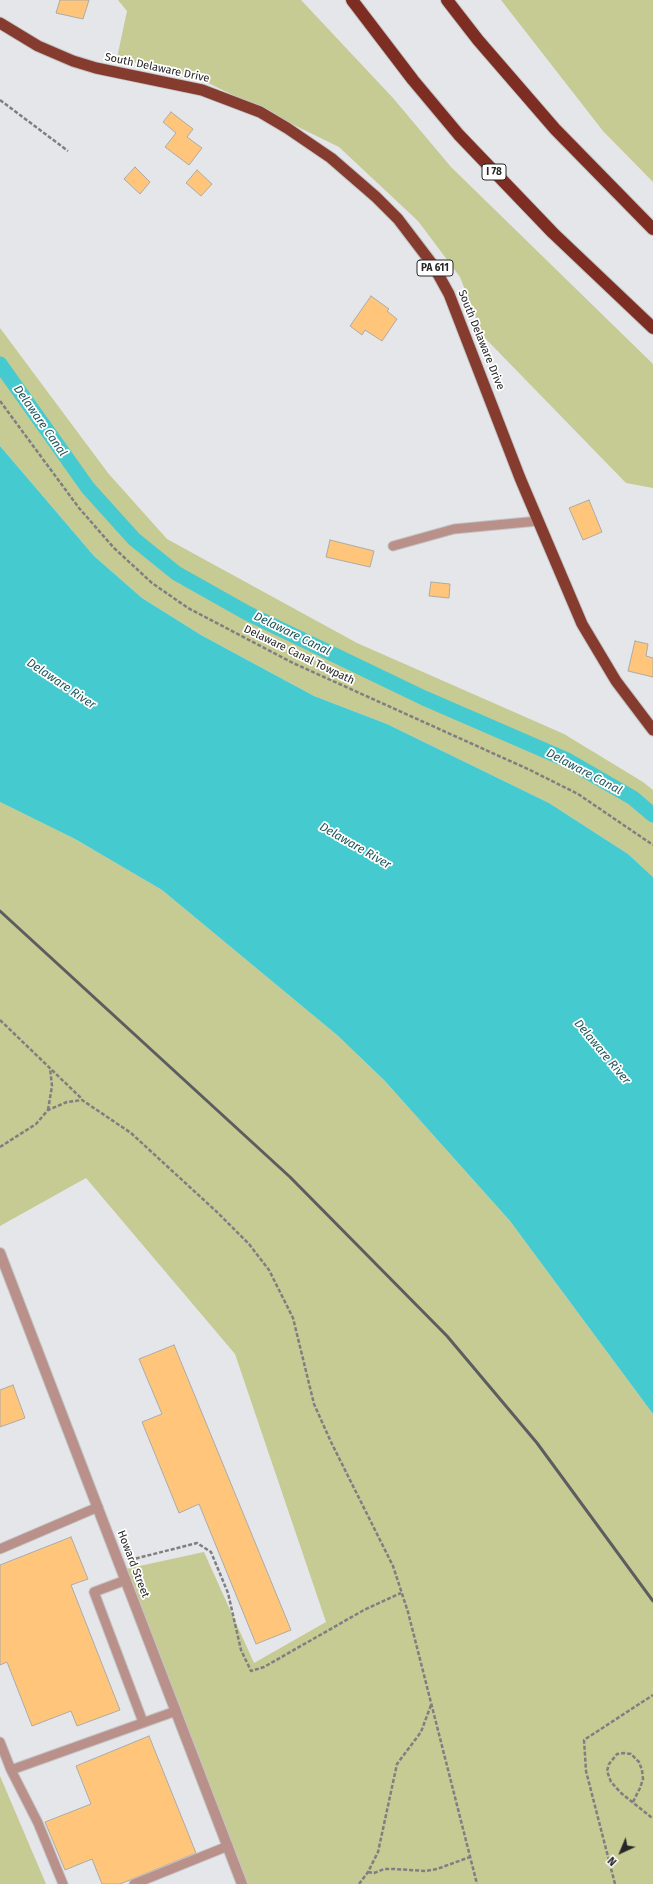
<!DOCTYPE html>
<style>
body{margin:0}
#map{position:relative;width:653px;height:1884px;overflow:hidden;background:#e5e6e9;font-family:"Fira Sans",sans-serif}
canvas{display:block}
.north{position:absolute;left:601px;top:1832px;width:40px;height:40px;-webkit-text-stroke:3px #fff;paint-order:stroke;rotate:224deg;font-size:11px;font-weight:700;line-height:16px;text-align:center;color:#272728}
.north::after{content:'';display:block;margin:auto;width:14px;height:18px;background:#272728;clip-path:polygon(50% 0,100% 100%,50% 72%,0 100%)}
</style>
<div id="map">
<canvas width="653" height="1884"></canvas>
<div class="north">N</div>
</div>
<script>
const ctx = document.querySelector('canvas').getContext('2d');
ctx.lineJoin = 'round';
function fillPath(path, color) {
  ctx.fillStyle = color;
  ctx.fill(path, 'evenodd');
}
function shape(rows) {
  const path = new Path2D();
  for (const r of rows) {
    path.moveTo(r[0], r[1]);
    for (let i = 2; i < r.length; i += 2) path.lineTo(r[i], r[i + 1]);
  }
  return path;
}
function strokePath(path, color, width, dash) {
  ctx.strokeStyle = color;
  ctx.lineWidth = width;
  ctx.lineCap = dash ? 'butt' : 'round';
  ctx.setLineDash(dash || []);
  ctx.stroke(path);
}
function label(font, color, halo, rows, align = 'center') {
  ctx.font = font + ' "Fira Sans",sans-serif';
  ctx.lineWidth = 3.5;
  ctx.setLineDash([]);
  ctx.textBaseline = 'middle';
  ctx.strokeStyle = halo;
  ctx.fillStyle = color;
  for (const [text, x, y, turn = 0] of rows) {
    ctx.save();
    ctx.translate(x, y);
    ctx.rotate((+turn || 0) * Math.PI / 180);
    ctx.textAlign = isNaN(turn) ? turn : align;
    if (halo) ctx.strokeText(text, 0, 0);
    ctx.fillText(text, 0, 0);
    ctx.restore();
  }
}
fillPath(shape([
 [118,0,301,0,393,98,451,167,653,364,653,488,626,483,483,336,460,277,418,221,339,147,198,78,117,58,127,11],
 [501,0,653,0,653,182,603,131],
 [0,328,108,473,167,539,357,643,564,734,643,782,653,790,653,877,628,854,549,803,387,724,314,696,201,635,142,598,94,556,0,446],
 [0,802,75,839,162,890,337,1035,384,1080,510,1221,653,1414,653,1884,244,1884,121,1570,204,1552,254,1663,326,1622,235,1354,86,1178,0,1226],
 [0,1776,46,1884,0,1884]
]), '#c6ca93');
fillPath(shape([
 [0,446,94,556,142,598,201,635,314,696,387,724,549,803,628,854,653,877,653,1414,510,1221,384,1080,337,1035,162,890,75,839,0,802]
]), '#45cad0');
strokePath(shape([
 [0,364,88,488,134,539,176,573,247,613,424,698,567,760,633,798,653,815]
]), '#45cad0', 15);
const building = shape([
 [60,0,89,0,83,19,56,13,60,0],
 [171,112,193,129,187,137,202,148,189,165,165,147,176,133,163,122,171,112],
 [135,167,150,182,140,194,124,179,135,167],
 [197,170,212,184,201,196,186,183,197,170],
 [371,296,389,309,387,311,397,319,382,341,365,330,362,335,350,326,371,296],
 [589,500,602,532,583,540,569,508,589,500],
 [330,540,374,551,370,567,326,557,330,540],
 [431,582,450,584,449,598,429,596,431,582],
 [635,641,648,644,646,656,653,658,653,677,628,671,635,641],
 [174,1345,291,1630,256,1644,199,1504,179,1513,142,1422,162,1414,139,1359,174,1345],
 [13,1385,25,1418,0,1427,0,1390,13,1385],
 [71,1537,88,1579,71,1585,120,1710,77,1726,71,1711,32,1726,7,1662,0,1665,0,1565,71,1537],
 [149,1736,196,1853,120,1884,102,1884,92,1859,65,1870,45,1822,91,1804,76,1766,149,1736]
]);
fillPath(building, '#ffc67b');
strokePath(building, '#acaaa7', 1);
const service = shape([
 [393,546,454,529,538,521],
 [0,1549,98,1507],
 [126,1580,94,1592,143,1722],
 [0,1742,11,1770],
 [63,1884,38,1823,11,1770,176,1711],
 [134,1884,228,1846]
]);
const minor = shape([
 [0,1253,242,1884]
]);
const trunk = shape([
 [0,23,38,46,73,61,96,68,202,90,260,112,287,128,331,158,376,197,398,219,433,265,449,294,520,478,582,624,616,681,653,730]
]);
const motorway = shape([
 [352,0,413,80,459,135,553,233,653,328],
 [447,0,478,40,555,129,653,229]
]);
strokePath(service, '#c3c4c6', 11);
strokePath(minor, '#c3c4c6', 12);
strokePath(trunk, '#c3c4c6', 13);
strokePath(motorway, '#c3c4c6', 14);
strokePath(shape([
 [0,100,68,151],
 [0,401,79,508,114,548,152,583,188,608,293,663,530,770,578,794,653,845],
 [0,1020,82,1099],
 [48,1110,52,1086,50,1068],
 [0,1147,36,1124,48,1110,67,1102,82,1100,131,1133,218,1213,249,1244,269,1270,293,1318,314,1404,331,1442,393,1566,408,1612,477,1884],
 [130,1560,197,1543,211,1552,228,1593,241,1650,251,1671,264,1667,364,1610,401,1593],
 [633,1802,640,1788,643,1779,642,1770,639,1762,631,1754,624,1753,617,1754,609,1764,607,1771,611,1782,621,1793,651,1817,653,1818],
 [368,1872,374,1873,384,1869,395,1869,425,1871,437,1869,470,1857],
 [359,1884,368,1872,378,1852,397,1764,421,1732,431,1705],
 [615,1884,586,1771,584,1740,653,1695]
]), '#7f7f81', 2.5, [4, 2]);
strokePath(service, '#ba918a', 9);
strokePath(minor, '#ba918a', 10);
strokePath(trunk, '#863b2f', 11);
strokePath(motorway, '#7d2d21', 12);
strokePath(shape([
 [0,911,290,1177,447,1336,537,1443,653,1601]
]), '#5c5d5e', 3);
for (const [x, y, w] of [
 [494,172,24],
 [435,268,36]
]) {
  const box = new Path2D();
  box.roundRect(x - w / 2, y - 8, w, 16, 3);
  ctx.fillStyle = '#fff';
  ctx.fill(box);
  strokePath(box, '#272728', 1);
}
label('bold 10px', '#272728', null, [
 ["I 78",494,172],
 ["PA 611",435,268]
]);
label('11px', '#272728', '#fff', [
 ["South Delaware Drive",157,68,12],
 ["South Delaware Drive",481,340,68],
 ["Delaware Canal Towpath",299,655,26],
 ["Howard Street",133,1564,69]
]);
label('italic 12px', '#21575a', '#fff', [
 ["Delaware Canal",40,421,55],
 ["Delaware Canal",292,634,26],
 ["Delaware River",61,684,34],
 ["Delaware Canal",584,772,28],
 ["Delaware River",355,846,30],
 ["Delaware River",602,1052,50]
]);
</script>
